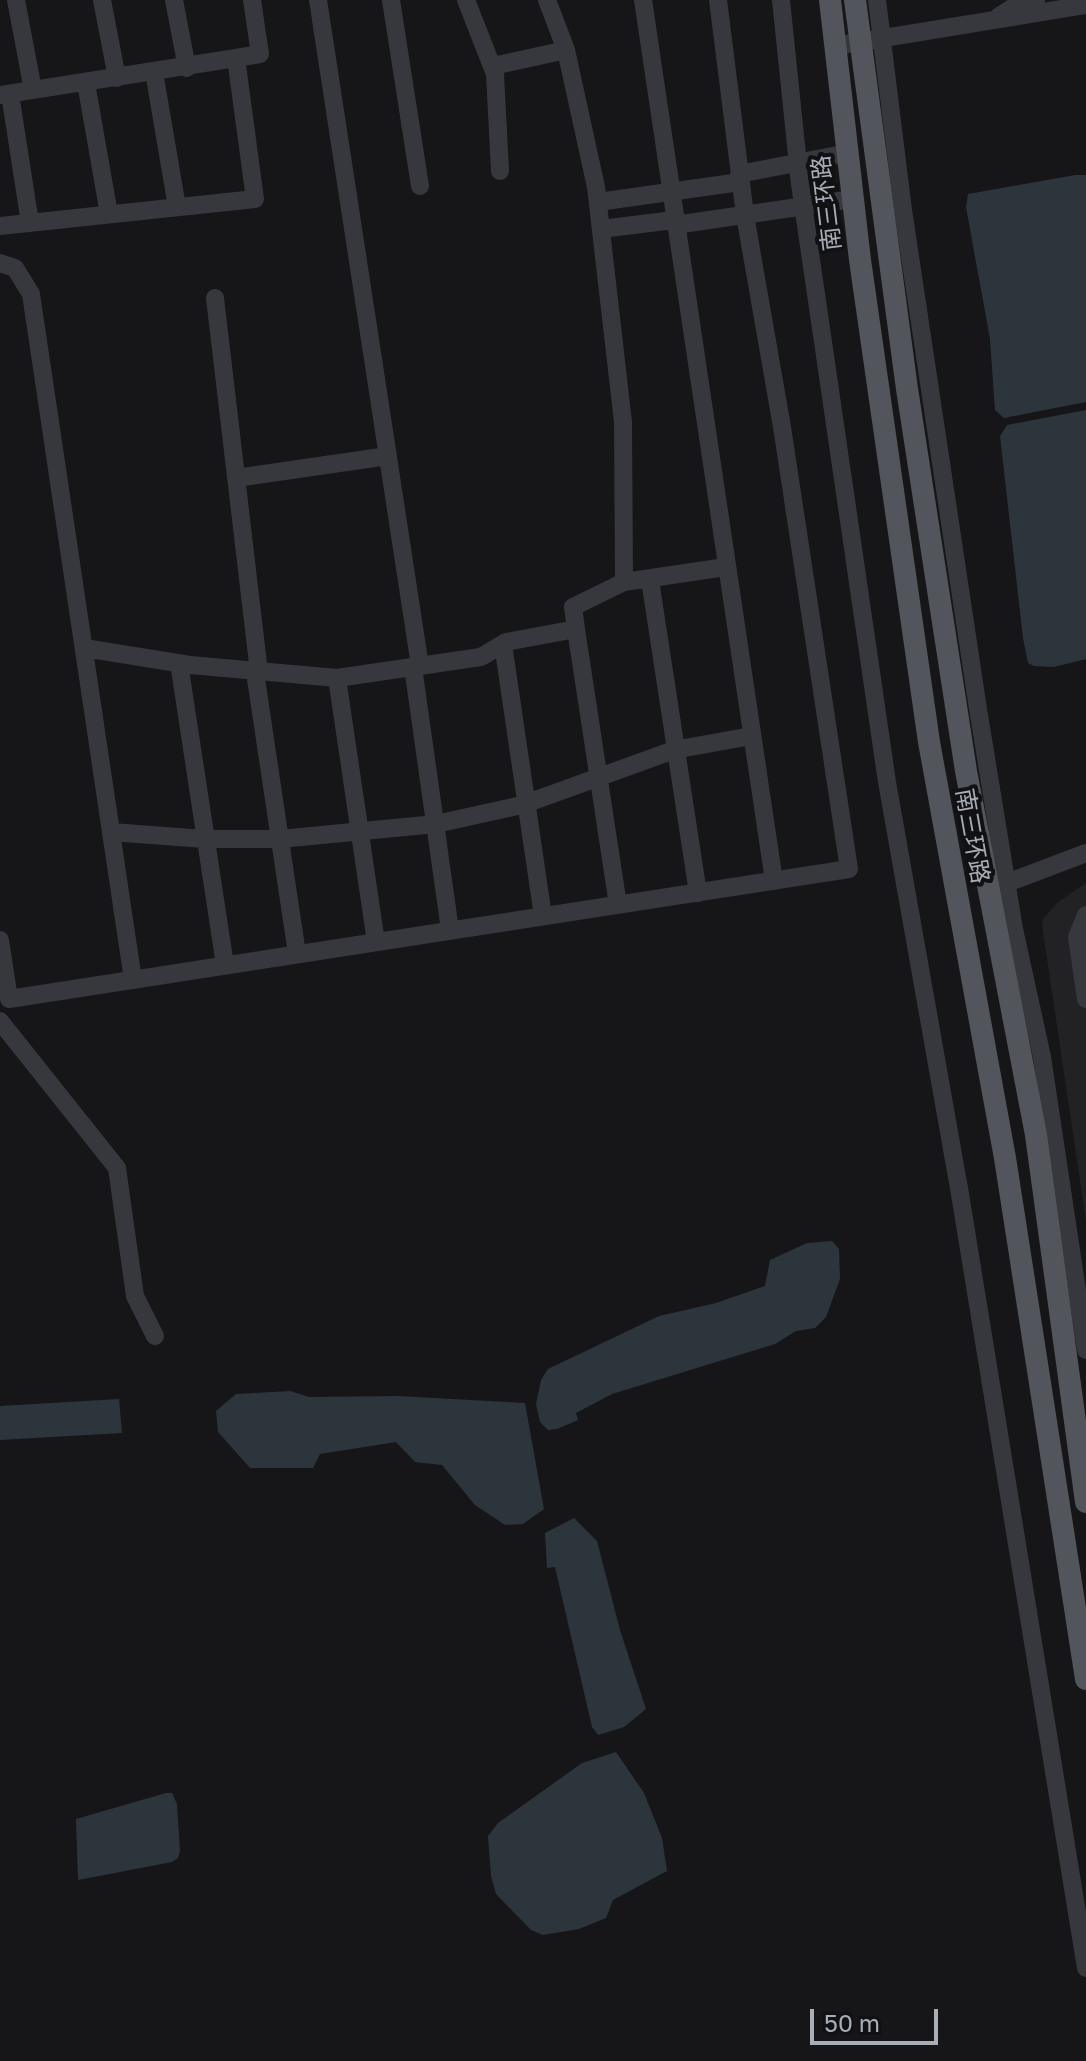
<!DOCTYPE html>
<meta charset="utf-8">
<style>
body{margin:0}
#map{position:relative;width:1086px;height:2061px;overflow:hidden;background:#161618;font-family:"Golos Text",sans-serif}
canvas{display:block}
.scale{position:absolute;left:810px;top:2009px;width:128px;height:36px;box-sizing:border-box;border:4px solid #a8adb8;border-top:0;padding-left:10px;font-size:24px;line-height:28px;white-space:nowrap;color:#a8adb8;-webkit-text-stroke:6px #111113;paint-order:stroke}
</style>
<div id="map">
<canvas width="1086" height="2061"></canvas>
<div class="scale">50 m</div>
</div>
<script>
const ctx = document.querySelector('canvas').getContext('2d');
ctx.lineJoin = 'round';
function fillPath(path, color) {
  ctx.fillStyle = color;
  ctx.fill(path, 'evenodd');
}
function shape(rows) {
  const path = new Path2D();
  for (const r of rows) {
    path.moveTo(r[0], r[1]);
    for (let i = 2; i < r.length; i += 2) path.lineTo(r[i], r[i + 1]);
  }
  return path;
}
function strokePath(path, color, width, dash) {
  ctx.strokeStyle = color;
  ctx.lineWidth = width;
  ctx.lineCap = dash ? 'butt' : 'round';
  ctx.setLineDash(dash || []);
  ctx.stroke(path);
}
function label(font, color, halo, rows, align = 'center') {
  ctx.font = font + ' "Golos Text","Noto Sans SC",sans-serif';
  ctx.lineWidth = 8;
  ctx.setLineDash([]);
  ctx.textBaseline = 'middle';
  ctx.strokeStyle = halo;
  ctx.fillStyle = color;
  for (const [text, x, y, turn = 0] of rows) {
    ctx.save();
    ctx.translate(x, y);
    ctx.rotate((+turn || 0) * Math.PI / 180);
    ctx.textAlign = isNaN(turn) ? turn : align;
    if (halo) ctx.strokeText(text, 0, 0);
    ctx.fillText(text, 0, 0);
    ctx.restore();
  }
}
fillPath(shape([
 [1086,883,1086,1221,1042,925,1043,919,1058,902]
]), '#222225');
fillPath(shape([
 [1075,175,1086,175,1086,402,1004,418,995,410,990,339,966,207,968,194],
 [1086,410,1086,659,1054,667,1034,666,1028,663,1023,638,1000,436,1007,425],
 [832,1241,839,1249,840,1279,826,1317,815,1328,796,1331,775,1344,612,1394,576,1413,578,1420,557,1429,548,1430,540,1422,536,1404,541,1380,548,1369,659,1316,716,1303,765,1286,770,1260,807,1243],
 [290,1391,309,1397,398,1396,525,1403,544,1509,523,1524,505,1525,475,1505,442,1465,415,1462,396,1442,320,1454,313,1468,250,1468,218,1432,216,1411,236,1394],
 [119,1399,122,1433,0,1440,0,1406],
 [574,1518,597,1541,620,1630,646,1709,624,1727,598,1735,592,1727,555,1567,547,1568,545,1533],
 [616,1752,644,1793,662,1838,667,1871,613,1900,606,1918,579,1929,543,1935,531,1930,496,1894,491,1876,488,1836,498,1823,582,1763],
 [166,1793,172,1793,177,1804,180,1851,178,1858,172,1862,78,1880,76,1819]
]), '#2c353c');
strokePath(shape([
 [16,0,33,90],
 [102,0,117,78],
 [174,0,187,68],
 [318,0,420,666],
 [391,0,420,186],
 [466,0,495,74,500,171],
 [547,0,566,50,596,187,623,422,624,582],
 [643,0,774,881],
 [781,0,800,184,887,782,960,1194,1086,1968],
 [877,0,903,210,978,709,1014,929,1042,1057,1086,1350],
 [998,17,1018,4,1036,0],
 [835,46,1086,5],
 [493,66,566,50],
 [154,72,177,207],
 [86,83,109,214],
 [10,94,30,223],
 [0,95,236,58],
 [739,174,848,153],
 [598,202,740,182],
 [675,225,853,199],
 [0,226,255,199,236,58,260,54,252,0],
 [601,229,674,220],
 [0,263,15,268,31,294,133,980],
 [215,298,259,672],
 [236,478,388,456],
 [650,580,698,893],
 [576,629,618,905],
 [503,644,543,916],
 [84,648,190,665,337,678,481,657,506,642,576,629,573,607,624,582,726,567],
 [179,663,225,965],
 [413,667,450,930],
 [255,672,297,954],
 [337,678,376,942],
 [111,832,205,839,280,839,436,824,522,805,674,750,751,736],
 [1007,883,1086,853],
 [1086,915,1077,937,1086,999],
 [0,940,9,999,849,869,782,427,745,215,718,0],
 [0,1021,117,1168,135,1296,155,1336]
]), '#37383d', 18);
strokePath(shape([
 [830,0,860,260,929,742,1005,1158,1086,1679],
 [855,0,907,389,966,771,1036,1135,1086,1502]
]), '#53555c', 22);
label('24px', '#a8adb8', '#111113', [
 ["南三环路",827,203,-97],
 ["南三环路",972,836,80]
]);
</script>
